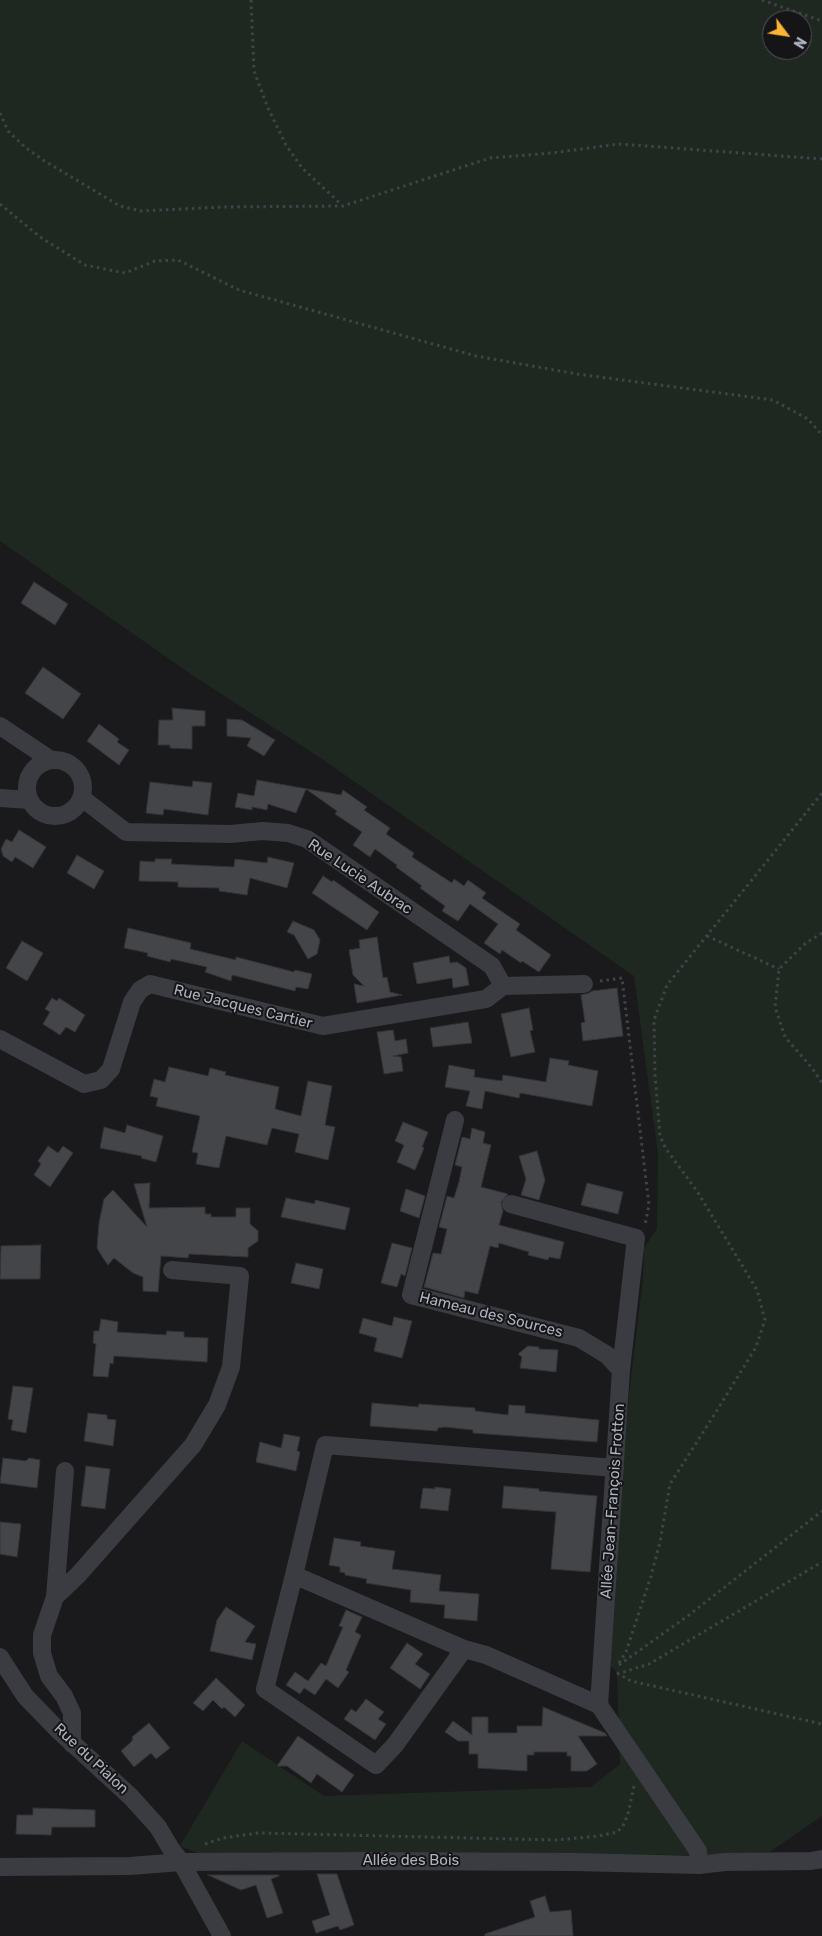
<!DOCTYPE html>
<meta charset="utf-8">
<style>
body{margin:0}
#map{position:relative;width:822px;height:1936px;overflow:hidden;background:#1a1a1c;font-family:Rubik,sans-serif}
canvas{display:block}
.north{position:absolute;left:762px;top:10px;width:50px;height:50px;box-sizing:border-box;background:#151517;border:1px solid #515359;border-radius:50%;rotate:121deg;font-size:14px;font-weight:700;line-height:20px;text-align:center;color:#acb1bc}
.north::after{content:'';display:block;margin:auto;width:18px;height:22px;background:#fcb532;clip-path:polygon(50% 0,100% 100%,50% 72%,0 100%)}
</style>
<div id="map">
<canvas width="822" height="1936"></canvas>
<div class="north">N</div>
</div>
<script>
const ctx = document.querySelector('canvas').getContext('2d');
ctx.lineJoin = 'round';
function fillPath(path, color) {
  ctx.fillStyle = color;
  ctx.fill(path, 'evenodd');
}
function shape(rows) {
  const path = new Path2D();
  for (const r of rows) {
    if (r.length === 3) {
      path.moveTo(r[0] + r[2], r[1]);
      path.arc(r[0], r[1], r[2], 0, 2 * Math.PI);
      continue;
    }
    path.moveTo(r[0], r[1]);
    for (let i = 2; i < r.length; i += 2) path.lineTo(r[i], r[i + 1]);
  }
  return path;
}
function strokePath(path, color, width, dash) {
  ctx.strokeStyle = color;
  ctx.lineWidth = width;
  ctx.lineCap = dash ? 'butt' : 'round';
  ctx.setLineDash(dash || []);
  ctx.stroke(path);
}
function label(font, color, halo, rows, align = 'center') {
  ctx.font = font + ' Rubik,sans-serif';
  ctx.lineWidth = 4;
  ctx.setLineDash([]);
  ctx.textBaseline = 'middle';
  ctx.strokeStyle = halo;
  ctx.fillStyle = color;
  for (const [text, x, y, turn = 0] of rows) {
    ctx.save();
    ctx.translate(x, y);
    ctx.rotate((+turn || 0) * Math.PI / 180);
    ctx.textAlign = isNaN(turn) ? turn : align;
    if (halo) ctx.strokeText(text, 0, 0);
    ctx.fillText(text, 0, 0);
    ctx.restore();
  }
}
fillPath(shape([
 [0,0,822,0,822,1816,765,1855,200,1854,180,1846,242,1741,324,1796,591,1787,620,1764,617,1674,614,1668,611,1667,609,1637,629,1395,643,1279,644,1248,657,1229,658,1154,634,976,316,755,195,677,0,541],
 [772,20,802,20,802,50,772,50]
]), '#1f2820');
const building = shape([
 [34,582,68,604,55,625,21,603,34,582],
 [43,667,81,694,63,719,25,693,43,667],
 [172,708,205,711,205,726,192,726,192,749,170,748,170,745,158,745,159,720,173,720,172,708],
 [227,719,242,720,275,740,264,756,247,746,251,738,227,736,227,719],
 [99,724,119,739,117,742,129,750,119,765,87,741,99,724],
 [257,780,341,795,343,790,367,807,364,810,390,828,386,834,414,853,412,857,452,883,454,879,464,886,468,880,486,893,482,898,520,924,516,930,551,955,539,972,522,961,521,963,502,950,500,954,484,943,498,924,470,904,458,921,442,911,445,906,420,888,422,886,396,867,397,865,375,849,370,857,353,845,362,832,335,814,337,811,306,789,296,813,268,804,267,810,252,807,252,810,235,807,238,793,254,796,257,780],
 [193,781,212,783,208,815,164,809,163,815,146,813,150,782,192,787,193,781],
 [19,830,46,847,33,868,15,857,12,862,3,856,1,849,6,839,12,842,19,830],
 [77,855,104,871,94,889,67,873,77,855],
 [268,857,294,863,287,888,250,878,247,895,219,891,219,888,178,887,178,882,139,881,140,861,155,862,155,859,172,859,171,864,234,867,235,859,267,863,268,857],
 [323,876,332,882,333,880,379,912,367,930,312,893,323,876],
 [293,921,314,930,320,940,317,954,308,959,294,935,287,932,293,921],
 [128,928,191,943,190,949,236,960,236,957,294,972,295,970,312,974,308,989,296,987,295,991,232,975,231,981,205,972,207,967,171,959,170,962,147,956,148,953,124,948,128,928],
 [377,937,383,978,387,977,390,992,402,995,357,1003,354,984,364,986,353,975,349,950,360,948,359,940,377,937],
 [22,941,43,953,27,981,6,968,22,941],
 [449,956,450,963,457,962,466,968,469,985,453,988,452,978,417,984,413,963,449,956],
 [617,988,623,1036,583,1041,581,1023,585,1022,581,995,589,993,592,991,617,988],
 [52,998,57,1001,59,998,85,1015,75,1032,66,1027,60,1035,43,1024,50,1012,45,1009,52,998],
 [529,1008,533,1030,530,1031,535,1052,511,1057,501,1014,529,1008],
 [468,1022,472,1043,433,1047,430,1028,468,1022],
 [393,1030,395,1041,406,1039,408,1053,393,1056,401,1057,403,1071,384,1074,377,1032,393,1030],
 [550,1058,569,1061,568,1065,598,1071,592,1106,520,1093,519,1098,485,1091,482,1109,466,1106,470,1091,445,1087,449,1065,475,1070,474,1077,502,1081,503,1075,546,1082,550,1058],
 [169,1067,208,1076,210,1068,226,1072,225,1075,279,1087,275,1109,301,1116,308,1081,332,1086,325,1125,335,1127,328,1160,295,1152,299,1134,272,1128,267,1145,226,1136,219,1168,196,1164,198,1153,192,1152,200,1116,156,1106,158,1098,150,1096,154,1079,165,1082,169,1067],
 [403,1122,428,1132,422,1147,424,1148,415,1170,397,1162,404,1145,395,1141,403,1122],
 [127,1125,163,1136,156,1162,141,1158,142,1156,100,1148,104,1127,125,1133,127,1125],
 [472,1128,485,1132,483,1143,491,1145,481,1187,508,1194,501,1202,503,1211,499,1225,564,1242,560,1259,549,1257,548,1260,528,1255,529,1252,499,1243,498,1248,490,1246,478,1294,465,1291,464,1298,424,1287,433,1253,441,1254,447,1229,439,1227,447,1196,454,1198,459,1182,462,1167,455,1165,462,1137,470,1139,472,1128],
 [48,1146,58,1153,63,1146,73,1153,50,1187,34,1175,41,1164,38,1161,48,1146],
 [537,1151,545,1180,539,1200,521,1195,526,1179,519,1156,537,1151],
 [150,1183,149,1208,205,1207,205,1214,211,1214,211,1217,236,1217,236,1208,250,1208,250,1224,258,1231,258,1241,248,1248,248,1257,189,1254,188,1258,161,1256,158,1292,143,1291,143,1277,133,1273,114,1258,108,1265,103,1258,97,1248,99,1223,104,1199,113,1190,147,1227,134,1184,150,1183],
 [587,1183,623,1192,618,1214,581,1205,587,1183],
 [406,1189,425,1196,419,1218,400,1211,406,1189],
 [286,1198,315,1204,315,1200,350,1208,345,1230,281,1217,286,1198],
 [392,1243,412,1248,405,1276,401,1274,397,1287,381,1283,392,1243],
 [41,1245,40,1279,0,1279,1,1246,41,1245],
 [296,1263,323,1269,319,1289,291,1283,296,1263],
 [394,1317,412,1321,402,1358,374,1351,377,1338,359,1333,363,1318,392,1326,394,1317],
 [101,1319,118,1322,117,1332,166,1335,167,1331,184,1332,184,1337,208,1338,207,1362,114,1356,113,1364,110,1363,108,1377,93,1376,96,1344,93,1343,94,1331,99,1331,101,1319],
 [528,1346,539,1347,539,1349,558,1350,556,1372,520,1368,522,1357,518,1354,528,1346],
 [13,1386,33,1388,26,1433,11,1430,13,1420,8,1419,13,1386],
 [372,1403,418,1407,419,1404,475,1408,475,1411,508,1415,509,1405,525,1406,525,1413,599,1420,597,1442,473,1433,473,1430,445,1427,438,1428,437,1431,370,1426,372,1403],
 [88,1413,107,1415,107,1419,116,1420,113,1446,84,1441,88,1413],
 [284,1434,300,1437,297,1451,300,1452,296,1471,256,1462,260,1442,281,1448,284,1434],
 [3,1458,26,1461,29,1458,40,1460,37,1488,0,1483,3,1458],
 [86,1466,110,1469,105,1509,81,1506,86,1466],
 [504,1486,539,1489,539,1491,597,1496,590,1572,551,1569,556,1512,502,1508,504,1486],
 [435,1487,451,1489,448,1511,420,1508,423,1488,435,1489,435,1487],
 [0,1522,21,1524,17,1557,0,1554,0,1522],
 [334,1538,361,1542,360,1546,395,1551,392,1569,441,1575,439,1591,479,1594,477,1621,444,1618,445,1605,410,1602,411,1590,366,1583,367,1579,345,1575,345,1573,340,1572,340,1567,329,1565,334,1538],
 [226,1607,255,1626,245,1642,256,1644,252,1660,210,1651,217,1620,226,1607],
 [346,1610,362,1617,355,1632,361,1635,346,1670,349,1672,338,1688,326,1679,315,1695,304,1688,300,1694,286,1685,295,1672,308,1681,321,1663,326,1666,343,1627,339,1626,346,1610],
 [407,1643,423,1654,415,1664,430,1674,420,1689,390,1668,407,1643],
 [216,1678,245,1705,235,1717,224,1707,222,1709,213,1700,203,1711,193,1703,216,1678],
 [366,1699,384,1712,378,1719,386,1724,375,1740,344,1719,351,1709,356,1712,366,1699],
 [543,1707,605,1733,607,1736,578,1736,597,1764,587,1771,571,1771,571,1756,567,1756,567,1752,534,1752,534,1755,527,1755,527,1771,478,1768,478,1754,469,1754,469,1741,458,1741,445,1732,453,1721,472,1735,472,1717,488,1717,488,1733,517,1733,517,1726,542,1726,543,1707],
 [149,1723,170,1748,156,1759,151,1753,134,1767,121,1751,131,1742,133,1739,132,1737,149,1723],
 [298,1736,354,1775,342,1792,317,1774,311,1783,287,1766,277,1766,298,1736],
 [33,1808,95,1810,95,1827,52,1827,51,1835,16,1834,17,1815,33,1815,33,1808],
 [317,1874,337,1874,354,1925,340,1930,338,1926,316,1933,312,1921,330,1915,317,1874],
 [208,1875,279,1875,279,1876,271,1879,283,1913,267,1918,256,1885,241,1890,208,1875],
 [545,1896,550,1912,571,1910,573,1936,485,1936,485,1934,535,1917,530,1901,545,1896]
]);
fillPath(building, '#444549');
strokePath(building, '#343438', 1);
strokePath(shape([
 [251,0,254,71,268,108,286,145,302,168,342,205],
 [762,0,822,21],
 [0,113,8,131,26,148,43,160,120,206,141,211,222,207,343,206,490,158,552,153,619,144,822,159],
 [0,204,40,237,85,265,125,273,155,261,178,260,239,290,476,356,577,374,773,400,808,419,822,435],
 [822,933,806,943,779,969,775,1007,785,1037,812,1068,822,1083],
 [707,936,779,969],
 [600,981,622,978,649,1205,645,1225],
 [619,1663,626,1652,651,1576,660,1542,670,1484,716,1412,756,1347,765,1320,757,1290,697,1191,666,1149,660,1136,655,1075,654,1020,667,985,822,793],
 [619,1665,689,1615,822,1511],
 [617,1673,631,1681,822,1724],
 [617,1674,649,1664,822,1562],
 [205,1844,223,1838,258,1833,556,1840,598,1836,617,1832,623,1826,628,1814,634,1786]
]), '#404349', 3, [2.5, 4]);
strokePath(shape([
 [0,726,51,760],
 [55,788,28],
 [0,798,29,800],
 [82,798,126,832,230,834,263,831,288,833,307,839,492,966,503,986],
 [0,1039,84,1084,101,1080,111,1069,132,1002,140,990,150,984,323,1026,486,999,503,986,584,984],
 [455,1120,411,1295,579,1338,607,1355,621,1370],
 [511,1204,636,1238,621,1370,599,1705,698,1851,699,1865],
 [294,1575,265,1689,376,1765,395,1745,464,1649],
 [55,1597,65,1471],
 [0,1657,25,1696,57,1729,131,1797,158,1827,171,1849,181,1862,222,1936],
 [599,1705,486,1655,464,1649,294,1575,325,1445,615,1468],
 [72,1744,72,1713,64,1696,49,1676,42,1653,42,1635,55,1597,78,1575,193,1445,217,1405,231,1367,240,1276,172,1270],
 [0,1867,130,1866,181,1862,369,1861,574,1862,699,1865,725,1862,811,1861,822,1859]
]), '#3a3c41', 18);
label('15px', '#acb1bc', '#151517', [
 ["Rue Lucie Aubrac",360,877,34],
 ["Rue Jacques Cartier",243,1007,14],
 ["Hameau des Sources",491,1315,14],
 ["Allée Jean-François Frotton",613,1501,-86],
 ["Rue du Pialon",91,1759,43],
 ["Allée des Bois",411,1861]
]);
</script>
